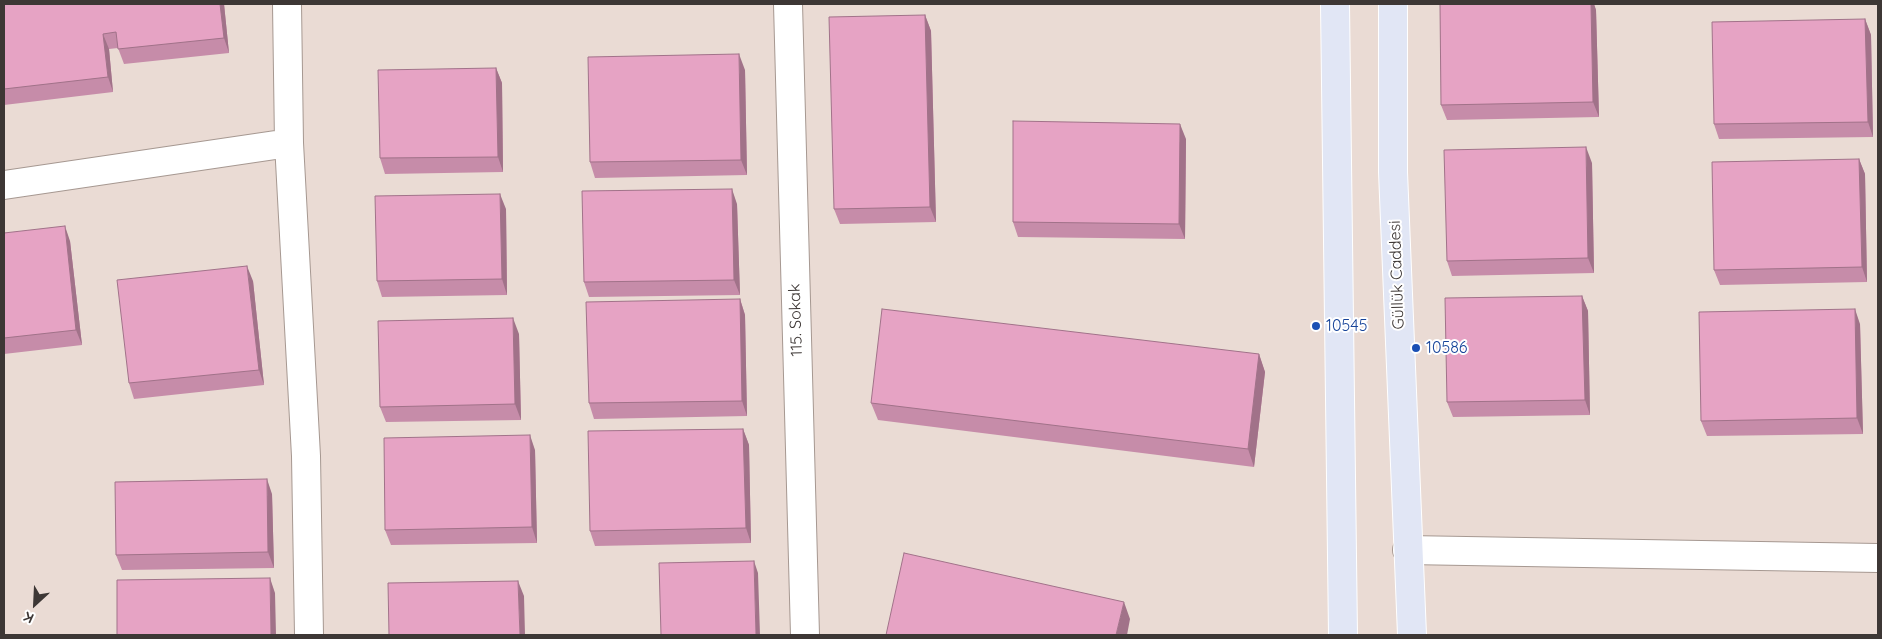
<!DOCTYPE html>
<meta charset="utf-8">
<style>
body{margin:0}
#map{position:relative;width:1882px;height:639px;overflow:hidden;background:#eadbd4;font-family:Quicksand,sans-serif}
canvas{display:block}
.frame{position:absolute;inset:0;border:5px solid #3d3735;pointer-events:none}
.north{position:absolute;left:10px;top:579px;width:50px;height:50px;-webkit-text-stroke:4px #fff;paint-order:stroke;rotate:205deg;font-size:14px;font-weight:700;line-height:20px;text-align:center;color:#3d3735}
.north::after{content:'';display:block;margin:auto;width:18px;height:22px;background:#3d3735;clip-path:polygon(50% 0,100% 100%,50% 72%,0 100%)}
</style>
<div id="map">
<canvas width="1882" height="639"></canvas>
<div class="frame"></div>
<div class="north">K</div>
</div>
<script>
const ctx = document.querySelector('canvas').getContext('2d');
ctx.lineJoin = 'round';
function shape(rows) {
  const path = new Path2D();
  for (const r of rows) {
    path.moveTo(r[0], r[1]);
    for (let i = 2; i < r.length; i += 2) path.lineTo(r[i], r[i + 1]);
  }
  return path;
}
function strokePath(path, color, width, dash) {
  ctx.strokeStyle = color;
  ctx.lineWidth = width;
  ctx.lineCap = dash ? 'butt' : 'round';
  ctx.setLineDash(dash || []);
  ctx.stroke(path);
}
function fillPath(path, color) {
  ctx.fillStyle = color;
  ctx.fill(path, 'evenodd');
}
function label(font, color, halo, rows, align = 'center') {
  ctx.font = font + ' Quicksand,sans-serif';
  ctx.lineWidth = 4;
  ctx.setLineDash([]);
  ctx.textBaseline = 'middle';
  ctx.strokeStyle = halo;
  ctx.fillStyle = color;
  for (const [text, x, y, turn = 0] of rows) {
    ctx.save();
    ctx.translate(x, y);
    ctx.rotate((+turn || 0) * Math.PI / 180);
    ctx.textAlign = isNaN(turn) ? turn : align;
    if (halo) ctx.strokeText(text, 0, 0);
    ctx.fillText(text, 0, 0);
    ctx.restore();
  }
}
const minor = shape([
 [287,4,289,143,306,456,309,635],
 [788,4,805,635],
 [4,185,289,143],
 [1407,550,1878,558]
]);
const primary = shape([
 [1335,4,1343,635],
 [1393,4,1393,172,1412,635]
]);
strokePath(minor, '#a69891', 30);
strokePath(primary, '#fff', 30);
strokePath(minor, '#fff', 28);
strokePath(primary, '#e1e6f5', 28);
fillPath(shape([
 [4,4,224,4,229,53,124,64,118,48,109,49,113,92,4,105],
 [1440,4,1594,4,1596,10,1599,117,1447,120,1441,105],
 [925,15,931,31,936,222,840,224,834,209],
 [1865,19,1871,35,1873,137,1719,139,1714,124],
 [496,68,502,83,503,172,385,174,380,158],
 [745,70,747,175,595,178,590,162],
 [1186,139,1185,239,1018,237,1013,222],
 [1859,159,1865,174,1867,282,1720,285,1714,270],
 [1592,163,1594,273,1452,276,1447,261],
 [737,204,740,295,589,297,584,282],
 [506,209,507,295,382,297,377,281],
 [4,233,70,241,82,345,4,354],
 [253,281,264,385,134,399,129,383],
 [1582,296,1588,311,1590,415,1453,417,1447,402],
 [740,299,745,315,747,416,594,419,589,403],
 [1860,324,1863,434,1707,436,1701,421],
 [519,334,521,420,386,422,380,407],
 [1259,354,1265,372,1254,467,878,420,871,403],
 [743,429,749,445,751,543,595,546,590,531],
 [535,450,537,543,391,545,385,530],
 [272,494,274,568,122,570,116,555]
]), '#c68ca9');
fillPath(shape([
 [220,4,224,4,229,53,224,38],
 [1591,4,1594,4,1596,10,1599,117,1593,102],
 [925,15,931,31,936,222,930,207],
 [1865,19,1871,35,1873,137,1868,122],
 [103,34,109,49,113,92,108,77],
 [739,54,745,70,747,175,741,160],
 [496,68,502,83,503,172,498,157],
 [1180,124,1186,139,1185,239,1179,224],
 [1586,147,1592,163,1594,273,1588,258],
 [1859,159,1865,174,1867,282,1862,267],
 [732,189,737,204,740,295,734,280],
 [500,194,506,209,507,295,502,279],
 [65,226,70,241,82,345,76,330],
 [247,266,253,281,264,385,259,370],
 [1582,296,1588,311,1590,415,1585,400],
 [740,299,745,315,747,416,742,401],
 [1855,309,1860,324,1863,434,1857,418],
 [513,318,519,334,521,420,515,404],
 [1259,354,1265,372,1254,467,1248,449],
 [743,429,749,445,751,543,746,528],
 [530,435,535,450,537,543,532,527],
 [267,479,272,494,274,568,268,552],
 [754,561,758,573,760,635,756,635],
 [270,578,275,593,276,635,271,635],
 [518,581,524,596,525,635,520,635],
 [1124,602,1130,619,1127,635,1116,635]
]), '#a17289');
const building = shape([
 [4,4,220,4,224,38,118,49,116,32,103,34,108,77,4,89,4,4],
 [1440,4,1591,4,1593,102,1441,105,1440,4],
 [925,15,930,207,834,209,829,17,925,15],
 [1865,19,1868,122,1714,124,1712,22,1865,19],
 [739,54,741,160,590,162,588,57,739,54],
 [496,68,498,157,380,158,378,70,496,68],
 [1013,121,1180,124,1179,224,1013,222,1013,121],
 [1586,147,1588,258,1447,261,1444,150,1586,147],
 [1859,159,1862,267,1714,270,1712,162,1859,159],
 [732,189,734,280,584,282,582,191,732,189],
 [500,194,502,279,377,281,375,196,500,194],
 [65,226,76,330,4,338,4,233,65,226],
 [247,266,259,370,129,383,117,280,247,266],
 [1582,296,1585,400,1447,402,1445,298,1582,296],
 [740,299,742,401,589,403,586,302,740,299],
 [882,309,1259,354,1248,449,871,403,882,309],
 [1855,309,1857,418,1701,421,1699,312,1855,309],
 [513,318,515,404,380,407,378,321,513,318],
 [743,429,746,528,590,531,588,431,743,429],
 [530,435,532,527,385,530,384,438,530,435],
 [267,479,268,552,116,555,115,482,267,479],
 [904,553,1124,602,1116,635,886,635,904,553],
 [754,561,756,635,661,635,659,563,754,561],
 [270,578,271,635,117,635,117,580,270,578],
 [518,581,520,635,389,635,388,583,518,581]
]);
fillPath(building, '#e6a3c4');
strokePath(building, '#a17289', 1);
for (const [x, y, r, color] of [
 [1316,326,5,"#1a4fb4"],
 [1416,348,5,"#1a4fb4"]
]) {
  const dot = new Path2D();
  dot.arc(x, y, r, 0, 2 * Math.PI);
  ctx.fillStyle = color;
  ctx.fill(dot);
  strokePath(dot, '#fff', 2);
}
label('16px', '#3d3735', '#fff', [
 ["Güllük Caddesi",1397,275,-92],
 ["115. Sokak",796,320,-92]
]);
label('16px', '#164399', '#fff', [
 ["10545",1326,326],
 ["10586",1426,348]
], 'left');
</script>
